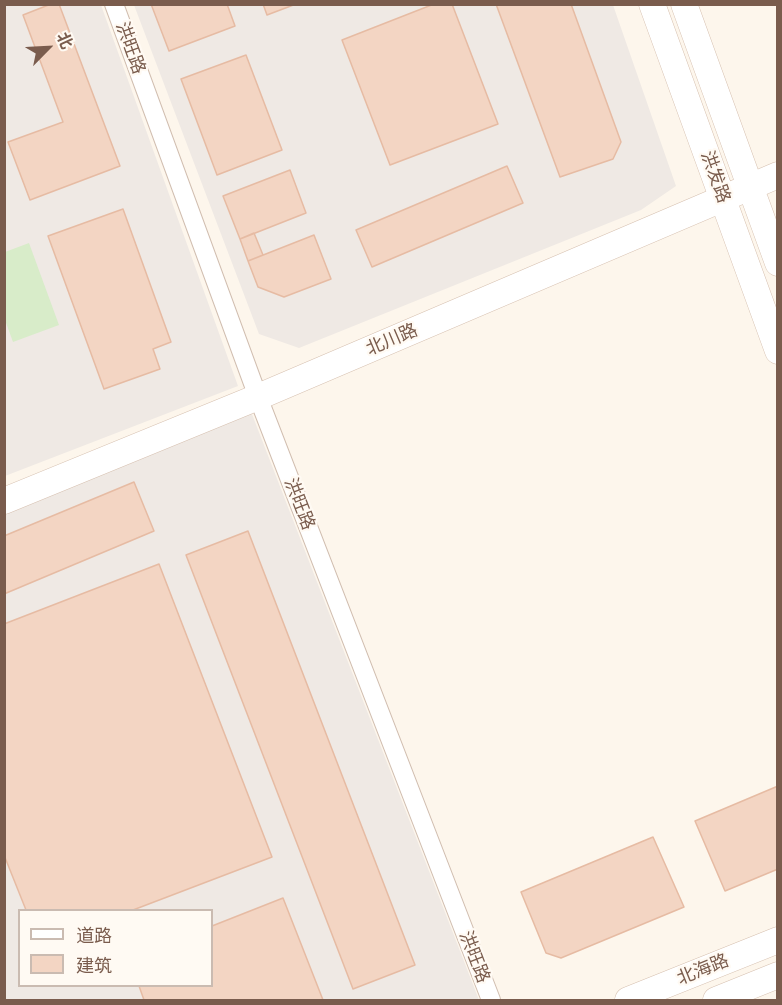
<!DOCTYPE html>
<meta charset="utf-8">
<style>
body{margin:0}
#map{position:relative;width:782px;height:1005px;overflow:hidden;background:#fdf6ec;font-family:Karla,"Noto Sans SC",sans-serif}
canvas{display:block}
.frame{position:absolute;inset:0;border:6px solid #7a5c4d;pointer-events:none}
.legend{position:absolute;left:18px;top:909px;width:195px;height:78px;box-sizing:border-box;background:#fffaf3;border:2px solid #cabbb1;margin:0;padding:8px 10px;list-style:none;font-size:18px;color:#7a5c4d}
.legend li{display:flex;align-items:center;gap:12px;height:30px}
.legend b{width:30px;border:2px solid #cabbb1}
.north{position:absolute;left:18px;top:18px;width:60px;height:60px;-webkit-text-stroke:4px #fffaf3;paint-order:stroke;rotate:66deg;font-size:16px;font-weight:700;line-height:24px;text-align:center;color:#7a5c4d}
.north::after{content:'';display:block;margin:auto;width:21px;height:27px;background:#7a5c4d;clip-path:polygon(50% 0,100% 100%,50% 72%,0 100%)}
</style>
<div id="map">
<canvas width="782" height="1005"></canvas>
<div class="frame"></div>
<ul class="legend">
<li><b style="height:8px;background:#fff"></b>道路</li>
<li><b style="height:16px;background:#f3d5c3"></b>建筑</li>
</ul>
<div class="north">北</div>
</div>
<script>
const ctx = document.querySelector('canvas').getContext('2d');
ctx.lineJoin = 'round';
function fillPath(path, color) {
  ctx.fillStyle = color;
  ctx.fill(path, 'evenodd');
}
function shape(rows) {
  const path = new Path2D();
  for (const r of rows) {
    path.moveTo(r[0], r[1]);
    for (let i = 2; i < r.length; i += 2) path.lineTo(r[i], r[i + 1]);
  }
  return path;
}
function strokePath(path, color, width, dash) {
  ctx.strokeStyle = color;
  ctx.lineWidth = width;
  ctx.lineCap = dash ? 'butt' : 'round';
  ctx.setLineDash(dash || []);
  ctx.stroke(path);
}
function label(font, color, halo, rows, align = 'center') {
  ctx.font = font + ' Karla,"Noto Sans SC",sans-serif';
  ctx.lineWidth = 4.5;
  ctx.setLineDash([]);
  ctx.textBaseline = 'middle';
  ctx.strokeStyle = halo;
  ctx.fillStyle = color;
  for (const [text, x, y, turn = 0] of rows) {
    ctx.save();
    ctx.translate(x, y);
    ctx.rotate((+turn || 0) * Math.PI / 180);
    ctx.textAlign = isNaN(turn) ? turn : align;
    if (halo) ctx.strokeText(text, 0, 0);
    ctx.fillText(text, 0, 0);
    ctx.restore();
  }
}
fillPath(shape([
 [5,5,101,5,238,386,5,476],
 [134,5,613,5,676,186,641,210,299,348,259,334],
 [250,409,479,1000,5,1000,5,513],
 [20,910,212,910,212,986,20,986]
]), '#efe9e4');
fillPath(shape([
 [29,243,59,325,13,342,5,320,5,252]
]), '#d8ecc9');
const building = shape([
 [51,4,59,4,120,166,30,200,8,142,63,122,23,15,51,4],
 [151,4,227,4,235,26,169,51,151,4],
 [263,4,296,4,267,15,263,4],
 [434,4,452,4,498,124,390,165,342,40,434,4],
 [496,4,571,4,621,142,613,159,560,177,496,4],
 [246,55,282,150,217,175,181,79,246,55],
 [507,166,523,203,372,267,356,230,507,166],
 [290,170,306,213,240,239,223,196,290,170],
 [123,209,171,342,153,349,160,369,104,389,48,236,123,209],
 [254,233,263,255,248,261,240,239,254,233],
 [314,235,331,279,284,297,258,287,248,261,314,235],
 [134,482,154,531,4,594,4,536,134,482],
 [248,531,415,965,353,989,186,555,248,531],
 [159,564,272,857,133,910,26,910,4,855,4,624,159,564],
 [778,786,778,869,725,891,695,821,778,786],
 [653,837,684,907,561,958,546,953,521,892,653,837],
 [283,898,323,1000,144,1000,139,986,212,986,212,926,283,898]
]);
fillPath(building, '#f3d5c3');
strokePath(building, '#e6bba3', 1.5);
const street = shape([
 [114,4,258,397,491,1000]
]);
const secondary = shape([
 [652,4,778,351],
 [684,4,778,263],
 [4,501,258,397,778,175],
 [628,1000,778,940],
 [716,1000,778,975]
]);
strokePath(street, '#d1beb0', 20);
strokePath(secondary, '#d6c0b0', 27);
strokePath(street, '#fff', 18);
strokePath(secondary, '#fff', 26);
label('18px', '#7a5c4d', '#fffaf3', [
 ["洪旺路",130,48,70],
 ["洪发路",715,177,70],
 ["北川路",392,340,-23],
 ["洪旺路",299,504,69],
 ["洪旺路",474,957,69],
 ["北海路",703,970,-22]
]);
</script>
